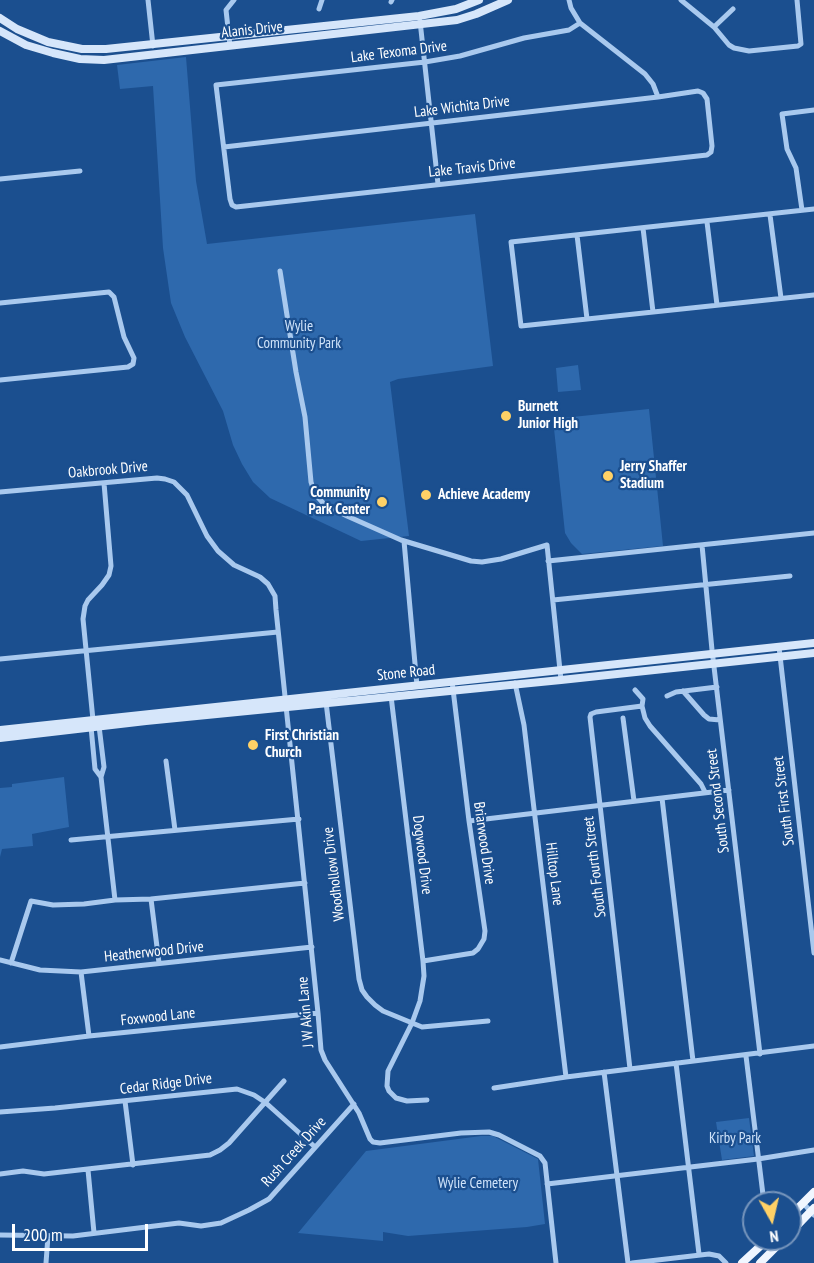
<!DOCTYPE html>
<style>
body{margin:0}
#map{position:relative;width:814px;height:1263px;overflow:hidden;background:#1b4f8f;font-family:"PT Sans Narrow",sans-serif}
canvas{display:block}
.north{position:absolute;left:742px;top:1191px;width:60px;height:60px;box-sizing:border-box;background:#1b4f8f;border:2px solid #7695bc;border-radius:50%;rotate:172deg;font-size:16px;font-weight:700;line-height:24px;text-align:center;color:#fff}
.north::after{content:'';display:block;margin:auto;width:21px;height:27px;background:#ffd166;clip-path:polygon(50% 0,100% 100%,50% 72%,0 100%)}
.scale{position:absolute;left:12px;top:1224px;width:136px;height:27px;box-sizing:border-box;border:3px solid #fff;border-top:0;padding-left:8px;font-size:18px;line-height:21px;white-space:nowrap;color:#fff;-webkit-text-stroke:4px #1b4f8f;paint-order:stroke}
</style>
<div id="map">
<canvas width="814" height="1263"></canvas>
<div class="north">N</div>
<div class="scale">200 m</div>
</div>
<script>
const ctx = document.querySelector('canvas').getContext('2d');
ctx.lineJoin = 'round';
function fillPath(path, color) {
  ctx.fillStyle = color;
  ctx.fill(path, 'evenodd');
}
function shape(rows) {
  const path = new Path2D();
  for (const r of rows) {
    path.moveTo(r[0], r[1]);
    for (let i = 2; i < r.length; i += 2) path.lineTo(r[i], r[i + 1]);
  }
  return path;
}
function strokePath(path, color, width, dash) {
  ctx.strokeStyle = color;
  ctx.lineWidth = width;
  ctx.lineCap = dash ? 'butt' : 'round';
  ctx.setLineDash(dash || []);
  ctx.stroke(path);
}
function label(font, color, halo, rows, align = 'center') {
  ctx.font = font + ' "PT Sans Narrow",sans-serif';
  ctx.lineWidth = 4.5;
  ctx.setLineDash([]);
  ctx.textBaseline = 'middle';
  ctx.strokeStyle = halo;
  ctx.fillStyle = color;
  for (const [text, x, y, turn = 0] of rows) {
    ctx.save();
    ctx.translate(x, y);
    ctx.rotate((+turn || 0) * Math.PI / 180);
    ctx.textAlign = isNaN(turn) ? turn : align;
    if (halo) ctx.strokeText(text, 0, 0);
    ctx.fillText(text, 0, 0);
    ctx.restore();
  }
}
fillPath(shape([
 [186,57,196,181,207,244,475,214,493,366,398,379,390,382,409,536,361,541,270,498,253,482,242,464,233,445,223,411,185,337,171,303,163,248,153,86,120,89,117,65],
 [578,365,581,390,558,392,556,368],
 [649,409,663,546,582,554,571,543,565,533,553,419],
 [64,777,69,827,32,834,33,846,2,849,0,857,0,788,12,787,12,784],
 [749,1118,754,1156,722,1160,716,1122],
 [481,1136,493,1136,538,1159,545,1224,527,1227,408,1236,383,1232,383,1241,298,1233,366,1151]
]), '#2e69ad');
strokePath(shape([
 [148,0,153,46],
 [569,0,571,8,580,23,645,74,653,84,658,97],
 [681,0,714,27,729,45,734,48,749,51,798,46,801,44,797,0],
 [391,2,392,0],
 [319,9,322,0],
 [420,21,438,184],
 [714,27,733,9],
 [230,46,226,10,234,0],
 [224,147,658,97,698,91,703,93,707,99,712,146,711,152,707,155,236,207,232,205,230,199,216,85,425,62,460,56,524,38,569,30,580,23],
 [0,179,80,171],
 [814,209,511,242,521,326,814,295],
 [802,210,796,168,787,149,782,114,814,110],
 [770,215,781,298],
 [707,222,717,305],
 [643,228,653,312],
 [577,235,587,319],
 [280,271,296,372,305,417,311,482,315,494,324,504,347,516,401,540,471,561,482,562,501,559,547,545,561,680],
 [0,303,109,292,114,297,124,337,134,358,133,364,128,367,0,380],
 [0,492,157,478,165,479,174,482,187,495,207,536,218,551,234,565,260,577,268,584,275,596,276,610,318,1013,321,1050,325,1060,359,1113,370,1139,373,1142,380,1143,461,1133,489,1132,499,1135,540,1156,545,1163,556,1263],
 [404,541,417,686],
 [702,545,712,650,760,1054],
 [548,561,814,533],
 [553,600,790,576],
 [779,647,814,953],
 [0,659,278,632],
 [515,683,524,725,566,1077],
 [635,690,643,699,642,706,645,718,650,726,701,784,705,792],
 [683,691,704,715,709,719,720,720],
 [391,696,423,961,424,976,420,1001,412,1023,388,1071,387,1086,389,1091,396,1098,407,1101,427,1100],
 [667,696,676,692,717,687],
 [326,702,359,979,362,990,367,997,375,1005,383,1011,422,1027,488,1021],
 [623,718,634,801],
 [93,720,83,619,85,606,88,600,102,585,109,575,111,566,104,483],
 [99,726,104,767,101,777,115,900],
 [91,727,95,769,101,777],
 [166,761,175,830],
 [662,798,693,1061],
 [469,821,729,790],
 [71,840,299,819],
 [151,899,159,963],
 [0,960,40,970,81,972,312,947],
 [423,961,473,953,478,949,484,939,485,931,469,821,452,681],
 [11,963,31,901,53,905,84,904,115,900,151,899,305,883],
 [81,972,89,1036],
 [0,1047,89,1036,318,1013],
 [746,1056,764,1203],
 [676,1063,699,1254],
 [630,1069,590,717,591,714,596,712,642,706],
 [604,1072,628,1263],
 [494,1088,566,1077,814,1046],
 [125,1101,133,1165],
 [0,1112,55,1108,237,1089,254,1095,266,1103,315,1147],
 [88,1170,94,1233],
 [0,1174,23,1171,44,1174,210,1155,220,1150,229,1143,284,1081],
 [547,1184,758,1159,814,1150],
 [803,1203,814,1215],
 [0,1235,73,1236,179,1223,201,1226,221,1223,249,1210,269,1199,354,1104],
 [46,1263,48,1236],
 [632,1263,709,1254,719,1256,726,1263]
]), '#a9c9ee', 5);
strokePath(shape([
 [0,18,17,29,48,42,82,49,106,49,419,16,456,9,479,0],
 [0,31,26,45,53,53,80,59,104,60,457,20,476,14,508,0],
 [0,730,814,643],
 [0,738,146,721,561,680,814,653]
]), '#d6e6fa', 8);
strokePath(shape([
 [790,1216,814,1192],
 [790,1233,814,1208],
 [742,1263,768,1239],
 [760,1263,784,1239]
]), '#f0f6ff', 8);
for (const [x, y, r, color] of [
 [506,416,6,"#ffd166"],
 [608,476,6,"#ffd166"],
 [426,495,6,"#ffd166"],
 [382,502,6,"#ffd166"],
 [253,745,6,"#ffd166"]
]) {
  const dot = new Path2D();
  dot.arc(x, y, r, 0, 2 * Math.PI);
  ctx.fillStyle = color;
  ctx.fill(dot);
  strokePath(dot, '#1b4f8f', 2);
}
label('15px', '#fff', '#1b4f8f', [
 ["Alanis Drive",252,30,-6],
 ["Lake Texoma Drive",399,52,-7],
 ["Lake Wichita Drive",462,107,-7],
 ["Lake Travis Drive",472,168,-6],
 ["Oakbrook Drive",108,470,-5],
 ["Stone Road",406,673,-6],
 ["South Second Street",718,801,-97],
 ["South First Street",784,801,-97],
 ["Briarwood Drive",484,843,82],
 ["Dogwood Drive",422,855,83],
 ["South Fourth Street",595,867,-97],
 ["Woodhollow Drive",334,874,-97],
 ["Hilltop Lane",554,874,83],
 ["Heatherwood Drive",154,952,-6],
 ["J W Akin Lane",306,1012,-95],
 ["Foxwood Lane",158,1017,-6],
 ["Cedar Ridge Drive",166,1084,-7],
 ["Rush Creek Drive",294,1152,-48]
]);
label('15px', '#cfe3fa', '#1b4f8f', [
 ["Wylie",299,327],
 ["Community Park",299,344],
 ["Kirby Park",735,1139],
 ["Wylie Cemetery",478,1184]
]);
label('bold 15px', '#fff', '#1b4f8f', [
 ["Burnett",518,407],
 ["Junior High",518,424],
 ["Jerry Shaffer",620,467],
 ["Stadium",620,484],
 ["Community",370,493,"right"],
 ["Park Center",370,510,"right"],
 ["Achieve Academy",438,495],
 ["First Christian",265,736],
 ["Church",265,753]
], 'left');
</script>
